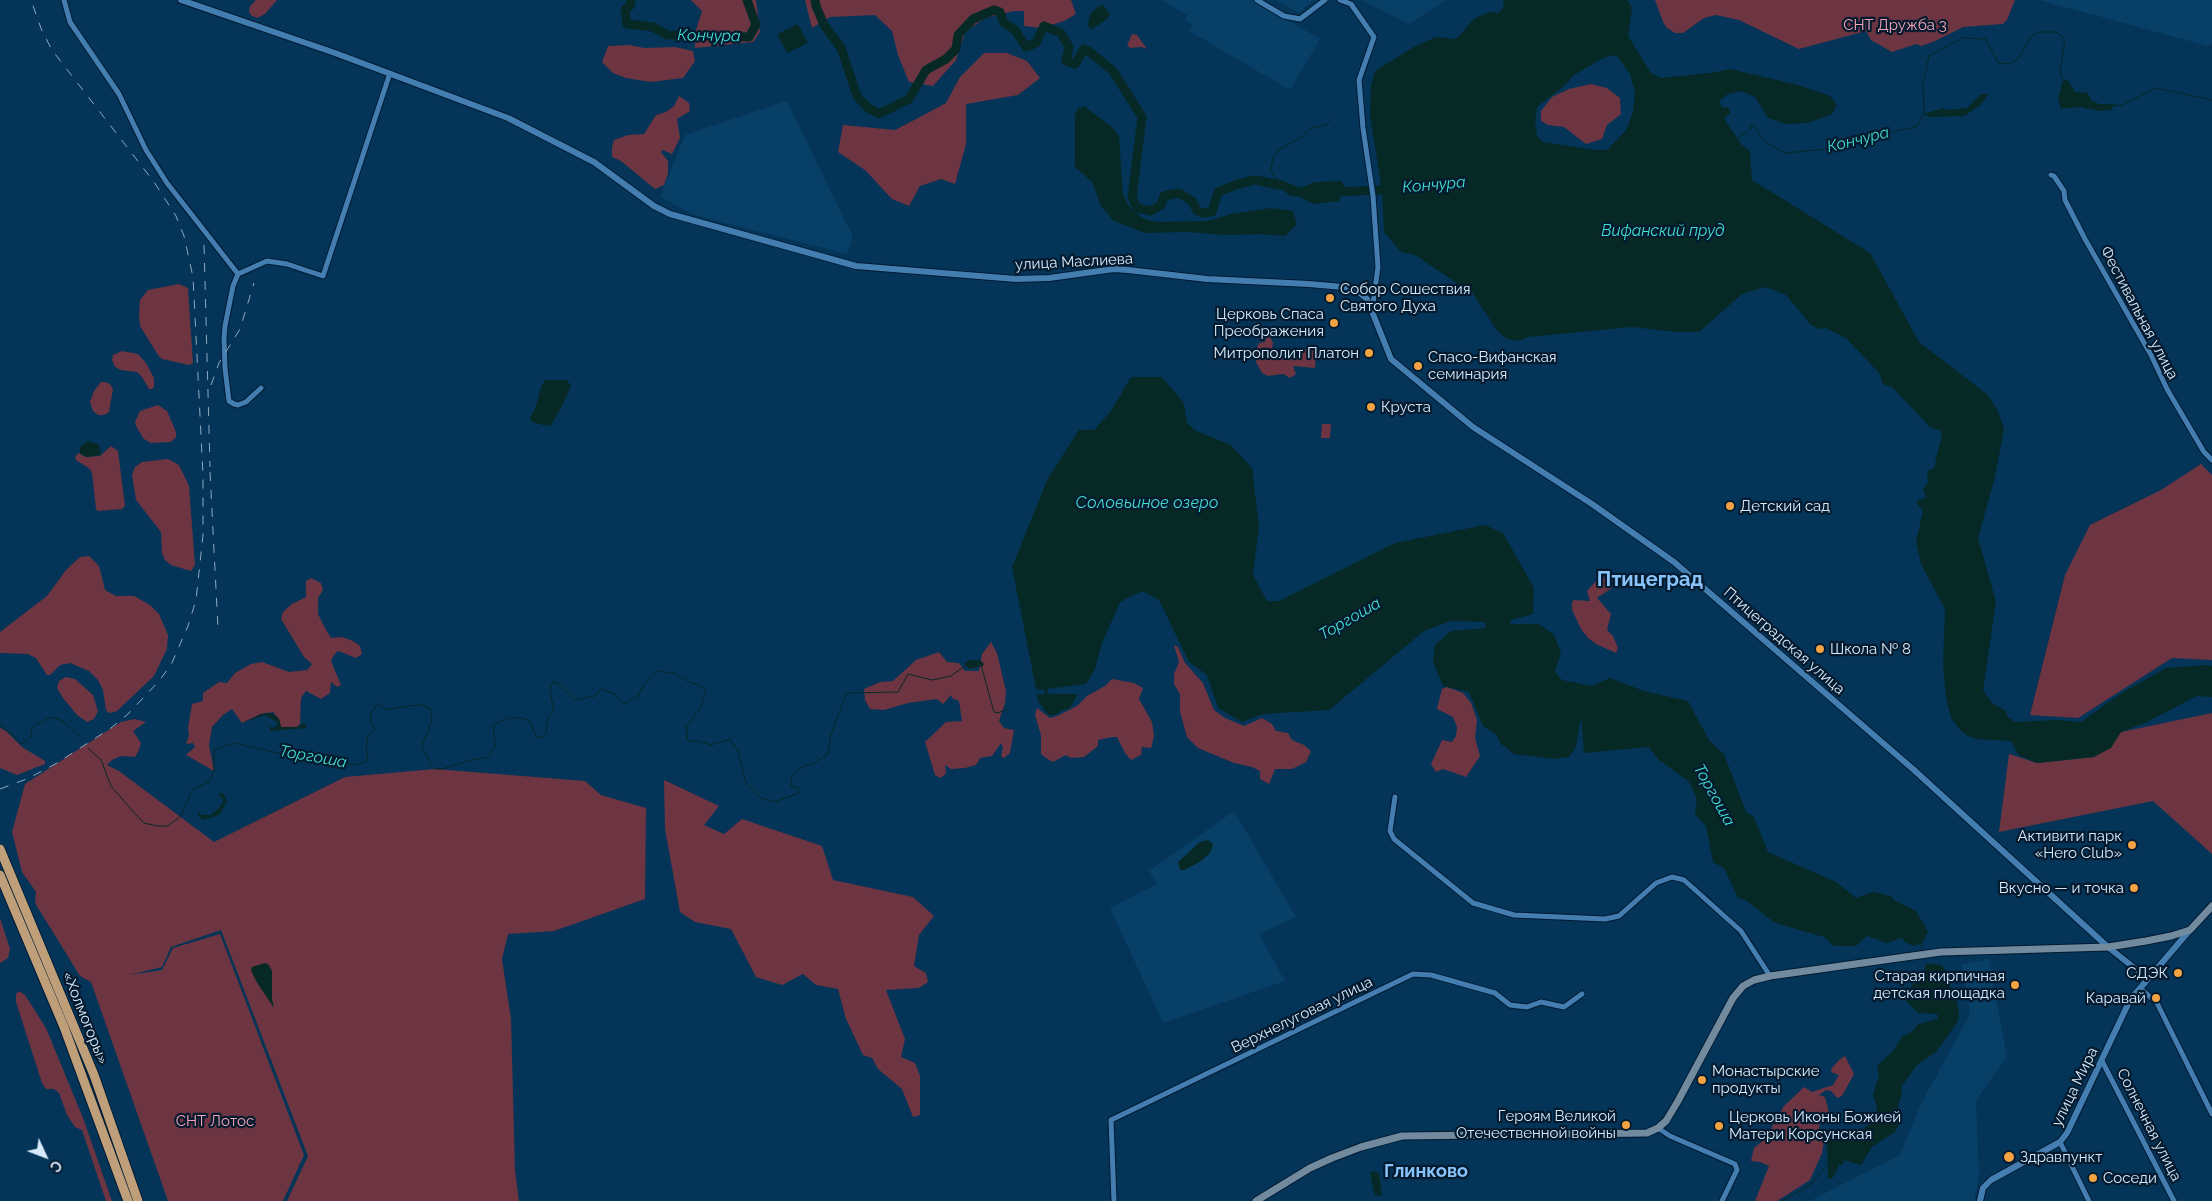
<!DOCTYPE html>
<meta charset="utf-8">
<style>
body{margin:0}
#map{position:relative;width:2212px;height:1201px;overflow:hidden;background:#043458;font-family:Raleway,sans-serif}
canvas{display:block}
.north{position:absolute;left:20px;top:1131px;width:50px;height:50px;-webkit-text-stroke:4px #041b2f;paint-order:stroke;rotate:133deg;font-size:14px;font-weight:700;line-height:20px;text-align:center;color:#d7e9fa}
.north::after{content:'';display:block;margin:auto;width:18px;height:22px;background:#d7e9fa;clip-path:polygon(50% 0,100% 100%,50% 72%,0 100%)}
</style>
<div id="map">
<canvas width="2212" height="1201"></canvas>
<div class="north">С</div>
</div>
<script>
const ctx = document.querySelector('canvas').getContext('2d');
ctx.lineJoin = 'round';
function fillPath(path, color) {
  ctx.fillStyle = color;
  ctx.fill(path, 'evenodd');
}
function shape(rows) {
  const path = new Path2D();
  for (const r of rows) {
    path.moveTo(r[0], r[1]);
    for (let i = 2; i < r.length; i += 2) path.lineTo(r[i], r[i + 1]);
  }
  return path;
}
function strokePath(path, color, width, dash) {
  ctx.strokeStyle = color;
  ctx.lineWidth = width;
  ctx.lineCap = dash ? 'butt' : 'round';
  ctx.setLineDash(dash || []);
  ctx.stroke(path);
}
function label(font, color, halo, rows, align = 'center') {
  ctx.font = font + ' Raleway,sans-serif';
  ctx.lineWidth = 4.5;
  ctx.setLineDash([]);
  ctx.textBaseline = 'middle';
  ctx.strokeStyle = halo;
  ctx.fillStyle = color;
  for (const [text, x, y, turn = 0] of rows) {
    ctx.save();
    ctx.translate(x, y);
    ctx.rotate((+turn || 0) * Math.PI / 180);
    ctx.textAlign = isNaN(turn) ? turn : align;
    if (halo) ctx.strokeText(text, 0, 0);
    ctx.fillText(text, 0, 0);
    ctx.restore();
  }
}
fillPath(shape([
 [1161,0,1254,0,1320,39,1290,90,1189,31,1193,24,1185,20,1187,15],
 [1275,0,1313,0,1299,13],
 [1361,0,1446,0,1409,24],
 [2039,0,2212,0,2212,43,2208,46],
 [787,101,853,237,847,254,694,215,660,197,685,135],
 [1234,811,1296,917,1259,934,1285,981,1163,1023,1110,908,1157,884,1149,871],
 [1989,959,2007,1057,1976,1100,1979,1178,1974,1201,1810,1201,1900,1155,1921,1104,1970,1014,1962,964]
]), '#083f67');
fillPath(shape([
 [256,0,277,0,265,14,257,18,252,16,249,12,250,6],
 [691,0,756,0,760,32,753,42,695,48,696,30,702,11],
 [805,0,1071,0,1076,14,1064,21,1042,28,1024,26,1024,11,1014,11,985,18,965,32,956,60,933,86,909,82,898,55,892,31,875,15,830,17,812,28],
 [1655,0,2015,0,2007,20,2003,24,1963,27,1933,42,1921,46,1916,44,1892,52,1871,40,1866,31,1799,49,1739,20,1716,15,1704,18,1683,33,1675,33,1667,28,1663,22],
 [1132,34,1137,35,1147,49,1141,47,1131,48,1127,46],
 [630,45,644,48,675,47,693,51,695,61,683,78,651,82,626,78,613,73,602,62,608,46],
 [984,53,1007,53,1027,61,1040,78,1018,95,966,104,966,144,955,184,941,179,920,186,909,206,892,199,865,170,838,152,843,125,895,130,918,118,946,103,960,77],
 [1591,84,1607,88,1620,98,1621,114,1607,125,1602,139,1586,144,1564,127,1548,125,1541,121,1541,111,1552,97,1569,89],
 [679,96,689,103,690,111,677,119,680,138,672,154,663,150,661,152,668,161,668,174,664,185,655,189,621,161,612,157,612,147,614,140,628,135,644,134,656,115,666,112,674,106],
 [179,284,188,288,193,363,189,365,162,359,158,355,140,326,139,314,140,300,148,290],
 [1267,330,1273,343,1272,349,1289,354,1316,346,1315,368,1293,366,1296,374,1290,378,1283,374,1268,376,1262,373,1256,362,1255,353,1259,343,1265,342],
 [122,351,138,354,146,363,154,378,154,387,152,389,149,389,142,377,137,372,121,370,115,367,112,360,113,355],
 [101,382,105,382,110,384,113,389,109,412,104,415,98,415,93,411,90,402,94,391],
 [158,405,167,411,176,432,176,437,171,442,151,443,144,439,137,428,135,422,140,411],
 [1322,424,1331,424,1330,438,1321,438],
 [111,446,118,451,125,506,122,509,98,511,96,509,92,473,89,468,77,461,75,458,78,453,86,457,100,456],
 [168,459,179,465,189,486,195,565,191,571,171,565,165,560,162,553,161,532,136,500,132,475,135,467,142,462],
 [2201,464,2212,475,2212,660,2172,658,2078,718,2030,715,2065,575,2090,525,2161,490],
 [89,556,99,566,105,590,116,596,134,596,150,605,159,614,168,635,167,649,154,676,117,711,109,713,106,710,103,690,98,680,89,671,70,663,60,665,50,675,47,675,36,658,28,654,0,653,0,632,47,596,66,570,80,557],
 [1604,577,1608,580,1612,588,1597,598,1611,614,1607,630,1613,636,1618,648,1616,653,1596,644,1588,638,1581,629,1572,610,1572,602,1574,600,1590,601,1587,591,1597,580],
 [311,578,321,583,323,590,318,598,318,614,326,630,331,638,342,637,353,641,360,646,362,654,356,658,338,651,334,655,331,661,341,685,337,687,331,682,330,693,321,699,306,691,301,698,300,724,297,727,281,727,279,719,273,712,261,714,242,723,232,709,223,715,212,727,209,745,214,771,186,755,195,747,193,743,186,744,189,736,188,728,192,704,203,701,203,693,219,682,227,683,235,673,251,664,262,662,289,672,307,670,312,664,304,657,281,619,283,612,292,604,306,597,306,581],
 [991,642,997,653,1006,691,1005,703,999,721,1004,728,1014,730,1010,753,1004,758,1001,756,1003,748,1001,743,992,756,980,758,976,765,965,768,951,769,945,765,946,773,941,778,935,775,925,742,946,722,962,721,959,701,952,698,951,695,943,704,937,699,908,703,884,710,870,709,865,700,864,689,880,682,893,681,916,660,939,652,947,662,959,663,965,671,979,671,982,654],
 [1174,645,1178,647,1185,663,1203,683,1214,710,1225,718,1244,726,1262,718,1272,724,1276,731,1288,733,1292,740,1304,745,1311,751,1306,762,1292,769,1275,769,1269,784,1260,779,1260,771,1252,767,1234,763,1198,748,1187,737,1180,712,1180,694,1174,684,1174,674,1179,662],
 [66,677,75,679,93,695,98,711,94,719,87,722,77,715,63,698,57,688,59,681],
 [1112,679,1134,683,1143,688,1139,699,1152,722,1154,736,1151,748,1142,747,1141,755,1131,760,1125,753,1117,737,1112,737,1098,740,1098,746,1084,757,1071,758,1066,755,1053,762,1046,758,1041,754,1041,735,1035,715,1037,708,1050,718,1057,716,1077,706,1087,696,1105,686],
 [1447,687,1463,693,1471,703,1477,720,1475,738,1480,756,1466,777,1443,769,1436,772,1431,764,1442,740,1452,742,1456,736,1457,727,1453,717,1437,709,1442,689],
 [2212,713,2212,854,2153,801,1999,832,2009,754,2037,763,2094,757,2121,732],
 [135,719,146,722,133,731,141,743,139,750,135,757,121,756,112,760,107,765,119,771,214,842,345,777,435,769,585,781,601,795,646,808,645,899,554,931,508,934,502,959,511,1019,515,1170,519,1201,287,1201,308,1156,221,930,171,947,162,967,129,975,162,970,173,948,220,934,304,1155,283,1201,168,1201,91,982,80,976,35,903,36,892,22,872,12,832,25,784,121,722],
 [0,728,6,731,22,747,45,761,45,764,17,775,0,768],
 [664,780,719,806,704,825,724,834,742,819,822,846,833,880,913,897,934,916,919,935,914,966,926,973,928,982,919,988,886,990,905,1039,901,1057,915,1063,920,1076,920,1115,913,1117,902,1089,878,1069,872,1058,863,1055,846,1019,838,989,816,985,803,974,782,985,756,977,731,929,695,922,680,912,665,829],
 [0,918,10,949,8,958,0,963],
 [19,991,25,995,46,1028,83,1118,112,1201,106,1201,82,1130,75,1127,67,1115,59,1093,54,1089,46,1089,42,1083,16,1002,16,994],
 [1845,1056,1854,1074,1842,1096,1837,1098,1831,1091,1826,1090,1819,1095,1825,1097,1829,1113,1826,1119,1820,1121,1819,1128,1823,1134,1824,1142,1822,1153,1810,1180,1777,1201,1755,1201,1769,1166,1760,1162,1751,1161,1754,1148,1765,1139,1784,1106,1804,1087,1812,1092,1833,1085,1839,1075,1831,1072,1832,1068,1839,1060]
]), '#6d3542');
fillPath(shape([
 [1504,0,1627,0,1632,8,1628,36,1651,73,1661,78,1710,73,1730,69,1798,85,1830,96,1837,105,1832,114,1808,123,1786,124,1768,118,1755,97,1742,91,1728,94,1719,101,1722,108,1727,107,1731,112,1724,119,1742,145,1750,151,1752,180,1870,253,1919,342,1988,395,1998,411,2004,429,1995,477,1978,538,1996,602,1983,690,1992,703,2006,711,2008,717,2015,722,2057,720,2081,722,2120,694,2166,668,2207,665,2212,666,2212,697,2197,696,2145,723,2121,732,2111,748,2094,757,2037,763,2018,755,2011,741,1976,739,1968,736,1960,730,1951,718,1946,698,1943,665,1945,609,1921,564,1916,542,1923,511,1916,502,1926,497,1923,488,1928,483,1927,471,1934,468,1942,434,1940,430,1931,428,1892,387,1883,384,1879,373,1846,338,1826,328,1819,329,1811,325,1786,295,1766,287,1742,294,1699,332,1676,332,1632,327,1528,337,1520,341,1507,339,1498,332,1473,294,1415,255,1401,252,1384,232,1382,190,1370,116,1371,85,1375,71,1412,48,1436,37,1456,39,1475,18,1490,12,1498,13,1503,8],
 [1616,55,1630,74,1635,93,1633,111,1627,129,1607,150,1596,150,1543,142,1537,136,1535,120,1538,106,1563,87,1574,75,1603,58],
 [1103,5,1110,14,1108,18,1091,30,1088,25,1090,15,1097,7],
 [798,24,808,43,787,53,777,34],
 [2067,79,2075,92,2088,93,2091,100,2099,104,2114,104,2111,110,2100,111,2080,107,2061,109,2058,98,2063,81],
 [1981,94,1989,94,1979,106,1964,116,1929,117,1924,114,1943,108,1946,110,1967,108],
 [1084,106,1113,128,1119,136,1123,195,1131,209,1144,219,1158,222,1208,221,1231,214,1271,208,1293,211,1297,224,1285,236,1260,234,1225,235,1188,232,1145,233,1114,221,1101,206,1092,182,1075,167,1075,114,1078,109],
 [1275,178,1301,188,1315,182,1342,181,1344,186,1339,201,1314,204,1297,196,1291,196,1271,182],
 [1131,377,1162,377,1184,403,1187,423,1196,431,1231,445,1252,468,1259,526,1253,575,1267,601,1279,601,1395,543,1485,525,1503,533,1534,588,1533,614,1510,620,1511,624,1539,624,1554,635,1561,653,1555,672,1562,680,1592,686,1610,678,1644,691,1688,701,1709,740,1724,754,1746,812,1754,817,1768,852,1836,882,1856,898,1873,892,1891,896,1894,900,1916,911,1928,932,1923,942,1921,944,1913,946,1905,942,1902,938,1887,943,1867,936,1856,946,1834,946,1824,937,1775,923,1745,900,1738,898,1724,868,1713,862,1706,826,1695,814,1697,799,1689,782,1659,760,1648,747,1584,753,1581,716,1576,747,1569,757,1553,759,1514,754,1500,743,1497,735,1483,726,1469,692,1443,686,1433,662,1435,645,1451,631,1486,628,1485,622,1451,621,1424,631,1329,710,1263,714,1242,722,1218,708,1207,675,1189,662,1159,600,1142,591,1120,602,1102,643,1095,669,1086,684,1047,689,1048,694,1078,694,1070,708,1063,710,1055,715,1048,715,1038,701,1037,694,1045,694,1044,690,1036,689,1012,567,1048,478,1079,430,1094,430,1111,411],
 [546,380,567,380,571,386,561,408,551,425,547,426,532,422,530,418,535,409,542,384],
 [87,441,99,444,101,455,86,457,80,453,80,447],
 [968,660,980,660,984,664,983,666,969,669,964,664],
 [269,713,274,714,279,719,281,727,297,727,304,723,307,726,305,728,271,731,267,725,272,728,277,726,277,722,265,715,242,723,261,714],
 [220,793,224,794,227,802,219,815,204,820,200,818,198,814,200,811,201,815,211,815,219,808,223,803,223,799,218,794],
 [1208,840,1213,844,1210,853,1201,861,1185,870,1180,870,1178,862,1200,842],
 [265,963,269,965,272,971,272,999,274,1008,256,981,251,970,252,967],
 [1927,963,1941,965,1949,974,1950,986,1956,997,1959,1013,1958,1021,1936,1052,1917,1065,1901,1087,1902,1093,1898,1105,1899,1123,1896,1131,1872,1147,1861,1165,1844,1160,1843,1164,1839,1165,1832,1179,1828,1178,1827,1137,1842,1132,1857,1133,1876,1120,1877,1107,1873,1095,1879,1075,1877,1066,1893,1051,1902,1037,1913,1031,1918,1024,1938,1019,1937,1014,1918,1013,1906,1001,1906,994,1913,984,1917,983,1925,976,1925,965],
 [1371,1171,1379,1173,1382,1196,1375,1195,1374,1193,1370,1172]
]), '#062926');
strokePath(shape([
 [2113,106,2122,105,2156,88,2212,100],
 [1736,139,1750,130,1752,124,1765,142,1785,153,1837,148,1866,137,1916,127,1924,114,1923,84,1929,56,1962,38,1986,39,1998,63,2010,64,2019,58,2031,37,2038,32,2056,32,2065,39,2060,71,2063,81],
 [1275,178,1271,169,1273,158,1277,151,1300,138,1311,128,1326,125,1331,118],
 [981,665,994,712,998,713,1007,709],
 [0,724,22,744,31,736,32,729,35,725,51,717,63,721,80,737],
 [88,748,101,760,111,786,136,815,144,823,158,826,168,826,181,816,192,790,209,782,214,771,214,750,233,743,288,755,356,765,366,762,368,757,366,750,368,736,375,728,371,722,371,713,377,705,380,704,386,710,407,706,422,705,431,709,432,720,422,746,432,766,435,769,442,769,471,760,488,757,495,746,493,725,508,718,522,718,530,721,536,737,542,737,546,733,548,717,554,711,550,691,553,681,559,684,575,700,595,696,601,689,615,694,623,704,638,696,644,685,658,671,673,673,693,684,699,684,706,692,700,708,686,727,688,741,699,741,711,745,730,739,738,751,746,783,761,798,774,802,799,793,798,787,791,786,792,777,801,767,814,763,828,754,830,738,846,693,898,692,908,674,932,680,951,676,966,665],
 [1920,943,1923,951],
 [1782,1201,1811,1184,1830,1162]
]), '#062926', 1);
strokePath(shape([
 [631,0,630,6,625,9,627,24,653,27,667,35,749,37,756,25,747,0],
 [815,0,816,6,824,25,841,48,857,96,868,108,879,114,909,99,926,70,946,59,956,49,958,35,973,19,994,10,1000,12,1004,23,1015,30,1026,47,1036,43,1044,26,1061,33,1069,47,1066,61,1075,64,1084,49,1090,52,1113,71,1142,117,1132,197,1137,208,1151,211,1161,205,1164,196,1179,193,1192,201,1197,211,1203,213,1212,212,1218,192,1238,184,1255,180,1280,185],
 [1332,192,1382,190]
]), '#062926', 9);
const minor = shape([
 [64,0,70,22,119,94,146,150,167,183,238,274],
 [1257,0,1284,16,1300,19,1325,0],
 [1340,0,1351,4,1374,37,1359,80,1363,128,1373,196,1378,267,1372,311],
 [2051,175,2054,176,2064,191,2065,200,2085,239,2151,355,2167,389,2204,452,2212,460],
 [261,388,246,402,238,405,234,404,229,401,225,368,224,339,225,326,233,286,238,274,267,261,287,264,323,276,390,73],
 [1395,797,1390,831,1394,839,1473,903,1514,915,1605,919,1619,916,1656,883,1672,877,1684,880,1741,931,1770,976],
 [2140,988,2157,1003,2212,1114],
 [2102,1061,2174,1201],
 [1658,1128,1670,1136,1735,1164,1737,1170,1722,1201],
 [2060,1142,2089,1201],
 [1114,1201,1111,1120,1413,974,1431,975,1495,993,1510,1005,1527,1007,1541,1002,1564,1007,1582,994]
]);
const tertiary = shape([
 [181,0,335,53,508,118,594,162,654,206,670,214,856,266,1016,279,1049,278,1114,269,1128,270,1207,279,1309,284,1354,288,1367,299,1391,359,1473,427,1592,504,1674,562,1914,770,2108,947,2147,978],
 [1980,1201,1983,1188,1991,1180,2060,1142,2067,1133,2130,1000,2190,930]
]);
const secondary = shape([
 [1256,1201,1310,1168,1332,1158,1361,1147,1402,1136,1647,1133,1658,1128,1666,1121,1678,1101,1733,998,1743,986,1754,980,1770,976,1941,952,2108,947,2146,941,2171,936,2190,930,2212,906]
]);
const trunk = shape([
 [0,849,94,1075,138,1201],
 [0,875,64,1027,128,1201]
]);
strokePath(minor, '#001b33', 7);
strokePath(tertiary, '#001b33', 8);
strokePath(secondary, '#001b33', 9);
strokePath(trunk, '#001b33', 11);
strokePath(minor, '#447eb1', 5);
strokePath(tertiary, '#447eb1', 6);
strokePath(secondary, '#728a9d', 7);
strokePath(trunk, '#be9f7a', 9);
strokePath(shape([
 [204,245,210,467],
 [211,385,219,363,240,329,254,283],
 [210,472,218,628],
 [0,789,29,778,57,763,111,728,128,714,159,681,171,665,188,626,196,600,203,535,203,475,193,277,184,236,176,216,154,182,52,50,42,31,31,0]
]), '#8eaac2', 1, [9, 9]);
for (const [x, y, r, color] of [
 [1330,298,5,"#f4a344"],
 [1334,323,5,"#f4a344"],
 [1369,353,5,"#f4a344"],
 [1418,366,5,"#f4a344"],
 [1371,407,5,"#f4a344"],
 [1730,506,5,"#f4a344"],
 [1820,649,5,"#f4a344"],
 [2132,845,5,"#f4a344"],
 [2134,888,5,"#f4a344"],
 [2178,973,5,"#f4a344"],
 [2015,985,5,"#f4a344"],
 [2156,998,5,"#f4a344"],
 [1702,1080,5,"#f4a344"],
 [1626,1125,5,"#f4a344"],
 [1719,1126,5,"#f4a344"],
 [2009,1157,6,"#f4a344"],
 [2093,1178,5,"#f4a344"]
]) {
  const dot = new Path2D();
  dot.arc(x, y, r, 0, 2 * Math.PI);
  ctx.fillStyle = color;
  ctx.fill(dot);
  strokePath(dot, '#041b2f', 2);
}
label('15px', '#faa5b6', '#041b2f', [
 ["СНТ Дружба 3",1895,25],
 ["СНТ Лотос",215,1121]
]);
label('15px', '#d7e9fa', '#041b2f', [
 ["улица Маслиева",1074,262,-3],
 ["Фестивальная улица",2139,313,62],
 ["Птицеградская улица",1784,641,41],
 ["Верхнелуговая улица",1302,1015,-26],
 ["«Холмогоры»",85,1018,68],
 ["улица Мира",2075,1087,-64],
 ["Солнечная улица",2149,1125,63]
]);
label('15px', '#d7e9fa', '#041b2f', [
 ["Собор Сошествия",1340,289],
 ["Святого Духа",1340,306],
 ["Церковь Спаса",1324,314,"right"],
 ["Преображения",1324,331,"right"],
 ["Митрополит Платон",1359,353,"right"],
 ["Спасо-Вифанская",1428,357],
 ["семинария",1428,374],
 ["Круста",1381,407],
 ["Детский сад",1740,506],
 ["Школа № 8",1830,649],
 ["Активити парк",2122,836,"right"],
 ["«Hero Club»",2122,853,"right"],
 ["Вкусно — и точка",2124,888,"right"],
 ["СДЭК",2168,973,"right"],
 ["Старая кирпичная",2005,976,"right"],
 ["детская площадка",2005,993,"right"],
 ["Каравай",2146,998,"right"],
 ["Монастырские",1712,1071],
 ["продукты",1712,1088],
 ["Героям Великой",1616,1116,"right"],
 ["Отечественной войны",1616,1133,"right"],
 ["Церковь Иконы Божией",1729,1117],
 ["Матери Корсунская",1729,1134],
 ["Здравпункт",2020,1157],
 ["Соседи",2103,1178]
], 'left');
label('italic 16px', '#42ded1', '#041b2f', [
 ["Кончура",709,36,1],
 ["Кончура",1858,140,-14],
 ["Кончура",1434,185,-5],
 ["Вифанский пруд",1663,231],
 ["Соловьиное озеро",1147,503],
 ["Торгоша",1350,619,-30],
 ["Торгоша",313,757,10],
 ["Торгоша",1714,795,61]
]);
label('bold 18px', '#88c4fb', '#041b2f', [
 ["Глинково",1426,1172]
]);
label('bold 20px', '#88c4fb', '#041b2f', [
 ["Птицеград",1650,580]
]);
</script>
